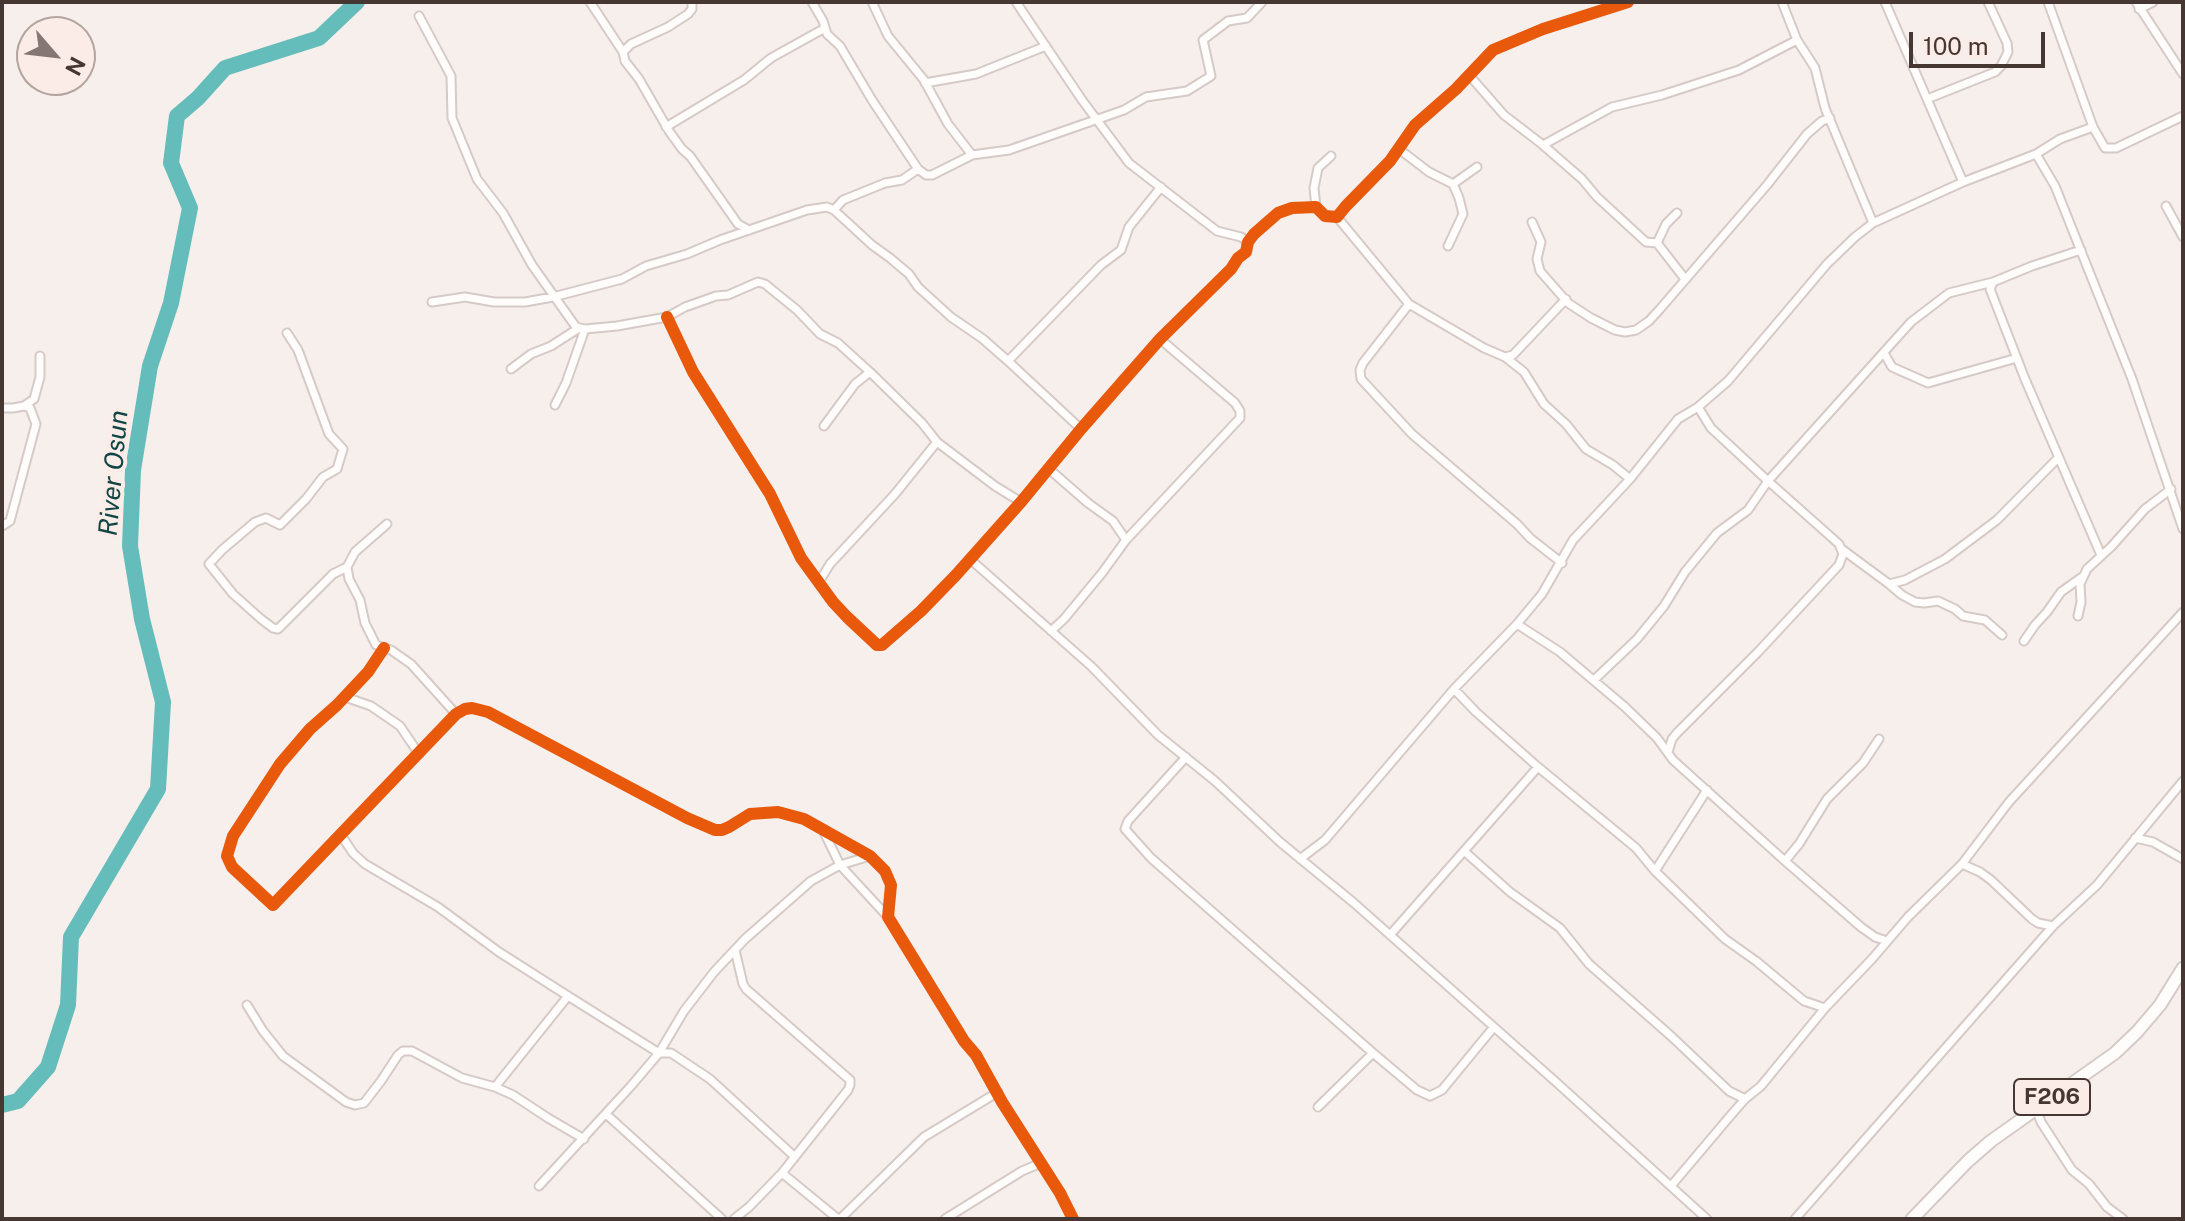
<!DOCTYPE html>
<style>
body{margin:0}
#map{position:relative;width:2185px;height:1221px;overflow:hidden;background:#f7efec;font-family:"Public Sans",sans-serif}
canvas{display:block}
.frame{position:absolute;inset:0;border:4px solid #473733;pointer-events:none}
.north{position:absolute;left:16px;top:16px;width:80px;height:80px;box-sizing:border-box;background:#fcece7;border:2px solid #b4a49f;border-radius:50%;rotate:118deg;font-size:22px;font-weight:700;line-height:32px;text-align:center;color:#473733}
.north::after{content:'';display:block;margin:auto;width:28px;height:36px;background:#857774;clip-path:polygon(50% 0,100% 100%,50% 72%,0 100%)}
.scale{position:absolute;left:1909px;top:32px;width:136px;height:36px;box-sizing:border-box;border:4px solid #473733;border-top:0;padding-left:10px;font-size:24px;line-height:28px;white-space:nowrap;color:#473733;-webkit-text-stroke:6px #fcece7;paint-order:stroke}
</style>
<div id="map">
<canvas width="2185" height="1221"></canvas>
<div class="frame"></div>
<div class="north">N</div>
<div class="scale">100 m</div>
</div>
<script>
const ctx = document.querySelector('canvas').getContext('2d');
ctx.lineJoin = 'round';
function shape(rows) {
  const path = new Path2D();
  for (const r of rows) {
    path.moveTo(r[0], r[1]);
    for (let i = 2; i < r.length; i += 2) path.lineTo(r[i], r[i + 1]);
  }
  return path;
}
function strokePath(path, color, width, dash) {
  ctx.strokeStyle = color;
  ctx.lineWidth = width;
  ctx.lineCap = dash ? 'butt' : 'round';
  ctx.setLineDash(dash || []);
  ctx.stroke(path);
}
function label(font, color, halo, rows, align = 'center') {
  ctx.font = font + ' "Public Sans",sans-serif';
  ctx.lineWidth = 8;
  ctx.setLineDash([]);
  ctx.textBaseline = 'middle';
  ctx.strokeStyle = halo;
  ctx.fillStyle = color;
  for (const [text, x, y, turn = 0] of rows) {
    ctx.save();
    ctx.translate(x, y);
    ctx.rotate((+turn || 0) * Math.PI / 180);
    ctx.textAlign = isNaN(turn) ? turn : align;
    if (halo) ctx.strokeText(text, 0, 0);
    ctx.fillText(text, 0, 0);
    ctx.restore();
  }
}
strokePath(shape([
 [2,1105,18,1101,48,1067,68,1005,71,937,158,789,163,702,142,619,130,546,133,470,150,366,171,303,190,208,171,163,177,116,198,98,225,68,319,38,357,2]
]), '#65bdbb', 16);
const street = shape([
 [590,2,623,52],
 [692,2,692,9,688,14,668,27,631,44,623,52,625,61,639,79,669,131,682,149,690,156,738,224,749,230],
 [812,2,823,21,827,34,840,46,872,100,918,169,926,175,932,175,972,155],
 [872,2,888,36,924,80,948,124,972,155,1009,150,1124,110,1146,97,1187,91,1211,76,1203,40,1228,21,1247,18,1262,2],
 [1016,2,1082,100,1129,163,1217,231,1241,237,1248,242],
 [1782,2,1797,40,1815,68,1825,108,1873,223],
 [1885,2,1963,182],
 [2048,2,2093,127],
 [2136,2,2183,74],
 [2139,9,2153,2],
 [419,16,451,76,452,118,477,179,503,213,532,265,576,327,585,329,617,326,667,317,685,307,716,296,728,295,758,282,765,284,797,310,820,334,838,343,870,372,922,423,937,442,995,486,1021,502],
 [1469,75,1504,115,1543,145,1582,179,1597,197,1646,242,1657,243,1685,279],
 [925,83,976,74,1046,46],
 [1927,99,1995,72,2001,66,2008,52,2007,43,1988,2],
 [666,127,744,80,771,58,825,28],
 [1543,145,1612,107,1662,95,1739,70,1797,40],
 [1399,149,1429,172,1453,184,1459,198,1463,214,1448,246],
 [2036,154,2055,186,2132,379,2183,529],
 [1453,184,1477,167],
 [2166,206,2183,237],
 [1316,207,1314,188,1318,168,1331,156],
 [834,210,843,200,885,183,902,180,918,169],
 [1337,217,1409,304,1484,348,1505,357,1513,355,1566,299],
 [1532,222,1541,242,1537,259,1540,271,1568,303,1591,318,1615,330,1625,332,1636,330,1649,321,1660,309,1767,185,1807,134,1822,121,1830,118],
 [1657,243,1666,224,1677,213],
 [2081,250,2032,266,1993,282,1990,289,2025,379,2101,555],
 [432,302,465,297,494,302,525,302,553,297,622,279,646,266,687,254,720,240,807,210,827,207,834,210,872,245,890,258,909,274,918,287,951,317,983,339,1008,361,1081,429],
 [1409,304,1363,363,1360,370,1361,379,1412,434,1517,524,1530,538,1562,563],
 [667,317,693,372,770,494,801,558,833,602,847,617,877,645,882,645,921,611,956,575,1021,502,1081,429,1160,339,1231,269,1238,258,1246,252,1248,242,1254,234,1278,213,1292,208,1316,207,1325,216,1337,217,1346,206,1390,161,1415,125,1456,89,1493,50,1543,29,1628,2],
 [287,333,298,350,329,434,343,449,337,469,323,477,306,499,280,525,266,518,255,522,222,550,209,564,233,594,261,619,273,628,278,629,333,574,347,567],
 [1884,353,1892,367,1928,383,2017,358],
 [1505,357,1524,372,1544,404,1566,424,1586,449,1613,465,1630,479],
 [1008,361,1101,265,1121,250,1129,227,1161,187],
 [511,369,531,354,551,346,579,328],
 [555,405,566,383,585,329],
 [2,408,13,408,24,406,34,399,40,377,40,356],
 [824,426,855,384,870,372],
 [1049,469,1088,503,1113,521,1126,540],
 [387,524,355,552,347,567,349,579,360,600,365,623,376,645,391,650,411,664,456,714],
 [2,526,10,521,36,424,30,408,24,406],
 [1843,550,1889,584,1905,580,1945,559,1997,520,2058,458],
 [970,559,1092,667,1158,735,1215,781,1280,842,1354,903,1556,1082,1707,1219],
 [819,582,830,564,895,494,937,442],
 [1889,584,1902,595,1915,602,1924,603,1938,601,1955,609,1963,616,1985,620,2002,635],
 [2078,616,2081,602,2080,584,2087,569,2111,547,2145,509,2171,489],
 [1517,624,1560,652,1625,707,1657,738,1673,760,1785,861,1861,927,1875,937,1887,941],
 [1051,631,1064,619,1102,573,1126,540,1240,418,1240,411,1235,403,1160,339],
 [2024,641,2035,625,2047,612,2061,592,2082,577],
 [384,648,368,672,337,705,310,729,280,764,233,836,227,856,232,867,273,905,456,714,465,709,472,708,488,712,687,818,715,830,722,830,729,827,750,814,778,812,804,819,870,856,885,871,891,885,888,917,964,1041,976,1055,1002,1102,1060,1193,1073,1219],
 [1594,680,1637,639,1664,606,1685,572,1717,533,1748,510,1768,481,1911,322,1949,293,1993,282],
 [1454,689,1476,712,1538,767,1636,848,1655,871,1725,939,1756,961,1804,1001,1825,1008],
 [345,697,371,706,400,726,419,754],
 [1668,752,1672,739,1677,733,1758,652,1839,565,1843,554,1839,544,1768,481,1711,428,1698,407],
 [1186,757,1128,821,1125,829,1151,858,1373,1053,1417,1090,1430,1096,1442,1090,1493,1028],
 [823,830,840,865,888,917],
 [341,835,353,853,365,864,438,907,499,952,568,996,659,1053,671,1053,710,1079,795,1157],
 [2135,838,2153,842,2183,859],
 [1464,851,1510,892,1560,928,1589,964,1671,1036,1729,1091,1745,1099],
 [1300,859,1325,840,1454,689,1517,624,1542,594,1573,540,1630,479,1678,419,1698,407,1728,381,1827,264,1855,237,1873,223,1963,182,2036,154,2060,139,2093,127,2105,148,2116,148,2183,116],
 [1785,861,1799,844,1827,799,1863,763,1879,739],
 [1962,864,1980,872,1991,880,2032,919,2038,923,2053,926],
 [1655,871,1707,790],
 [1390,935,1538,767],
 [735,950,743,984,746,989,850,1080,850,1085,848,1090,782,1173],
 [247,1005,263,1031,283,1056,346,1102,355,1105,364,1103,381,1081,398,1055,403,1051,412,1051,462,1078,495,1087,513,1095,548,1118,584,1139],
 [495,1087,568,996],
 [1318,1107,1373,1053],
 [2036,1109,2041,1122,2072,1170,2089,1184,2107,1207,2123,1219],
 [606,1114,722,1219],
 [539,1186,631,1086,659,1053,684,1011,714,972,745,939,811,881,840,865,870,856],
 [1671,1186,1731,1115,1745,1099,1761,1086,1825,1008,1872,959,1908,917,1962,864,2009,802,2183,612],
 [734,1219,749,1207,782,1173,838,1219],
 [840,1219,924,1137,998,1092],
 [945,1219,1022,1171,1041,1163],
 [1795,1219,2053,926,2097,885,2183,781]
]);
const primary = shape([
 [1912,1219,1968,1161,1991,1141,2115,1053,2137,1032,2160,1005,2183,968]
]);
strokePath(street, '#d6cac7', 11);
strokePath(primary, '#d6cac7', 15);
strokePath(street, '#fefdfc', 7);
strokePath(primary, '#fefdfc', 11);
strokePath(shape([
 [667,317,693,372,770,494,801,558,833,602,847,617,877,645,882,645,921,611,956,575,1021,502,1081,429,1160,339,1231,269,1238,258,1246,252,1248,242,1254,234,1278,213,1292,208,1316,207,1325,216,1337,217,1346,206,1390,161,1415,125,1456,89,1493,50,1543,29,1628,2],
 [384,648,368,672,337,705,310,729,280,764,233,836,227,856,232,867,273,905,456,714,465,709,472,708,488,712,687,818,715,830,722,830,729,827,750,814,778,812,804,819,870,856,885,871,891,885,888,917,964,1041,976,1055,1002,1102,1060,1193,1073,1219]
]), '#e8590c', 12);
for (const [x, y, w] of [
 [2052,1097,76]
]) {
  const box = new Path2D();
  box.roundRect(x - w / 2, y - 18, w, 36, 6);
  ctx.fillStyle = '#fcece7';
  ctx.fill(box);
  strokePath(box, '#473733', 2);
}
label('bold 22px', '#473733', null, [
 ["F206",2052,1097]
]);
label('italic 26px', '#0f4545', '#fcece7', [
 ["River Osun",114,473,-85]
]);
</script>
